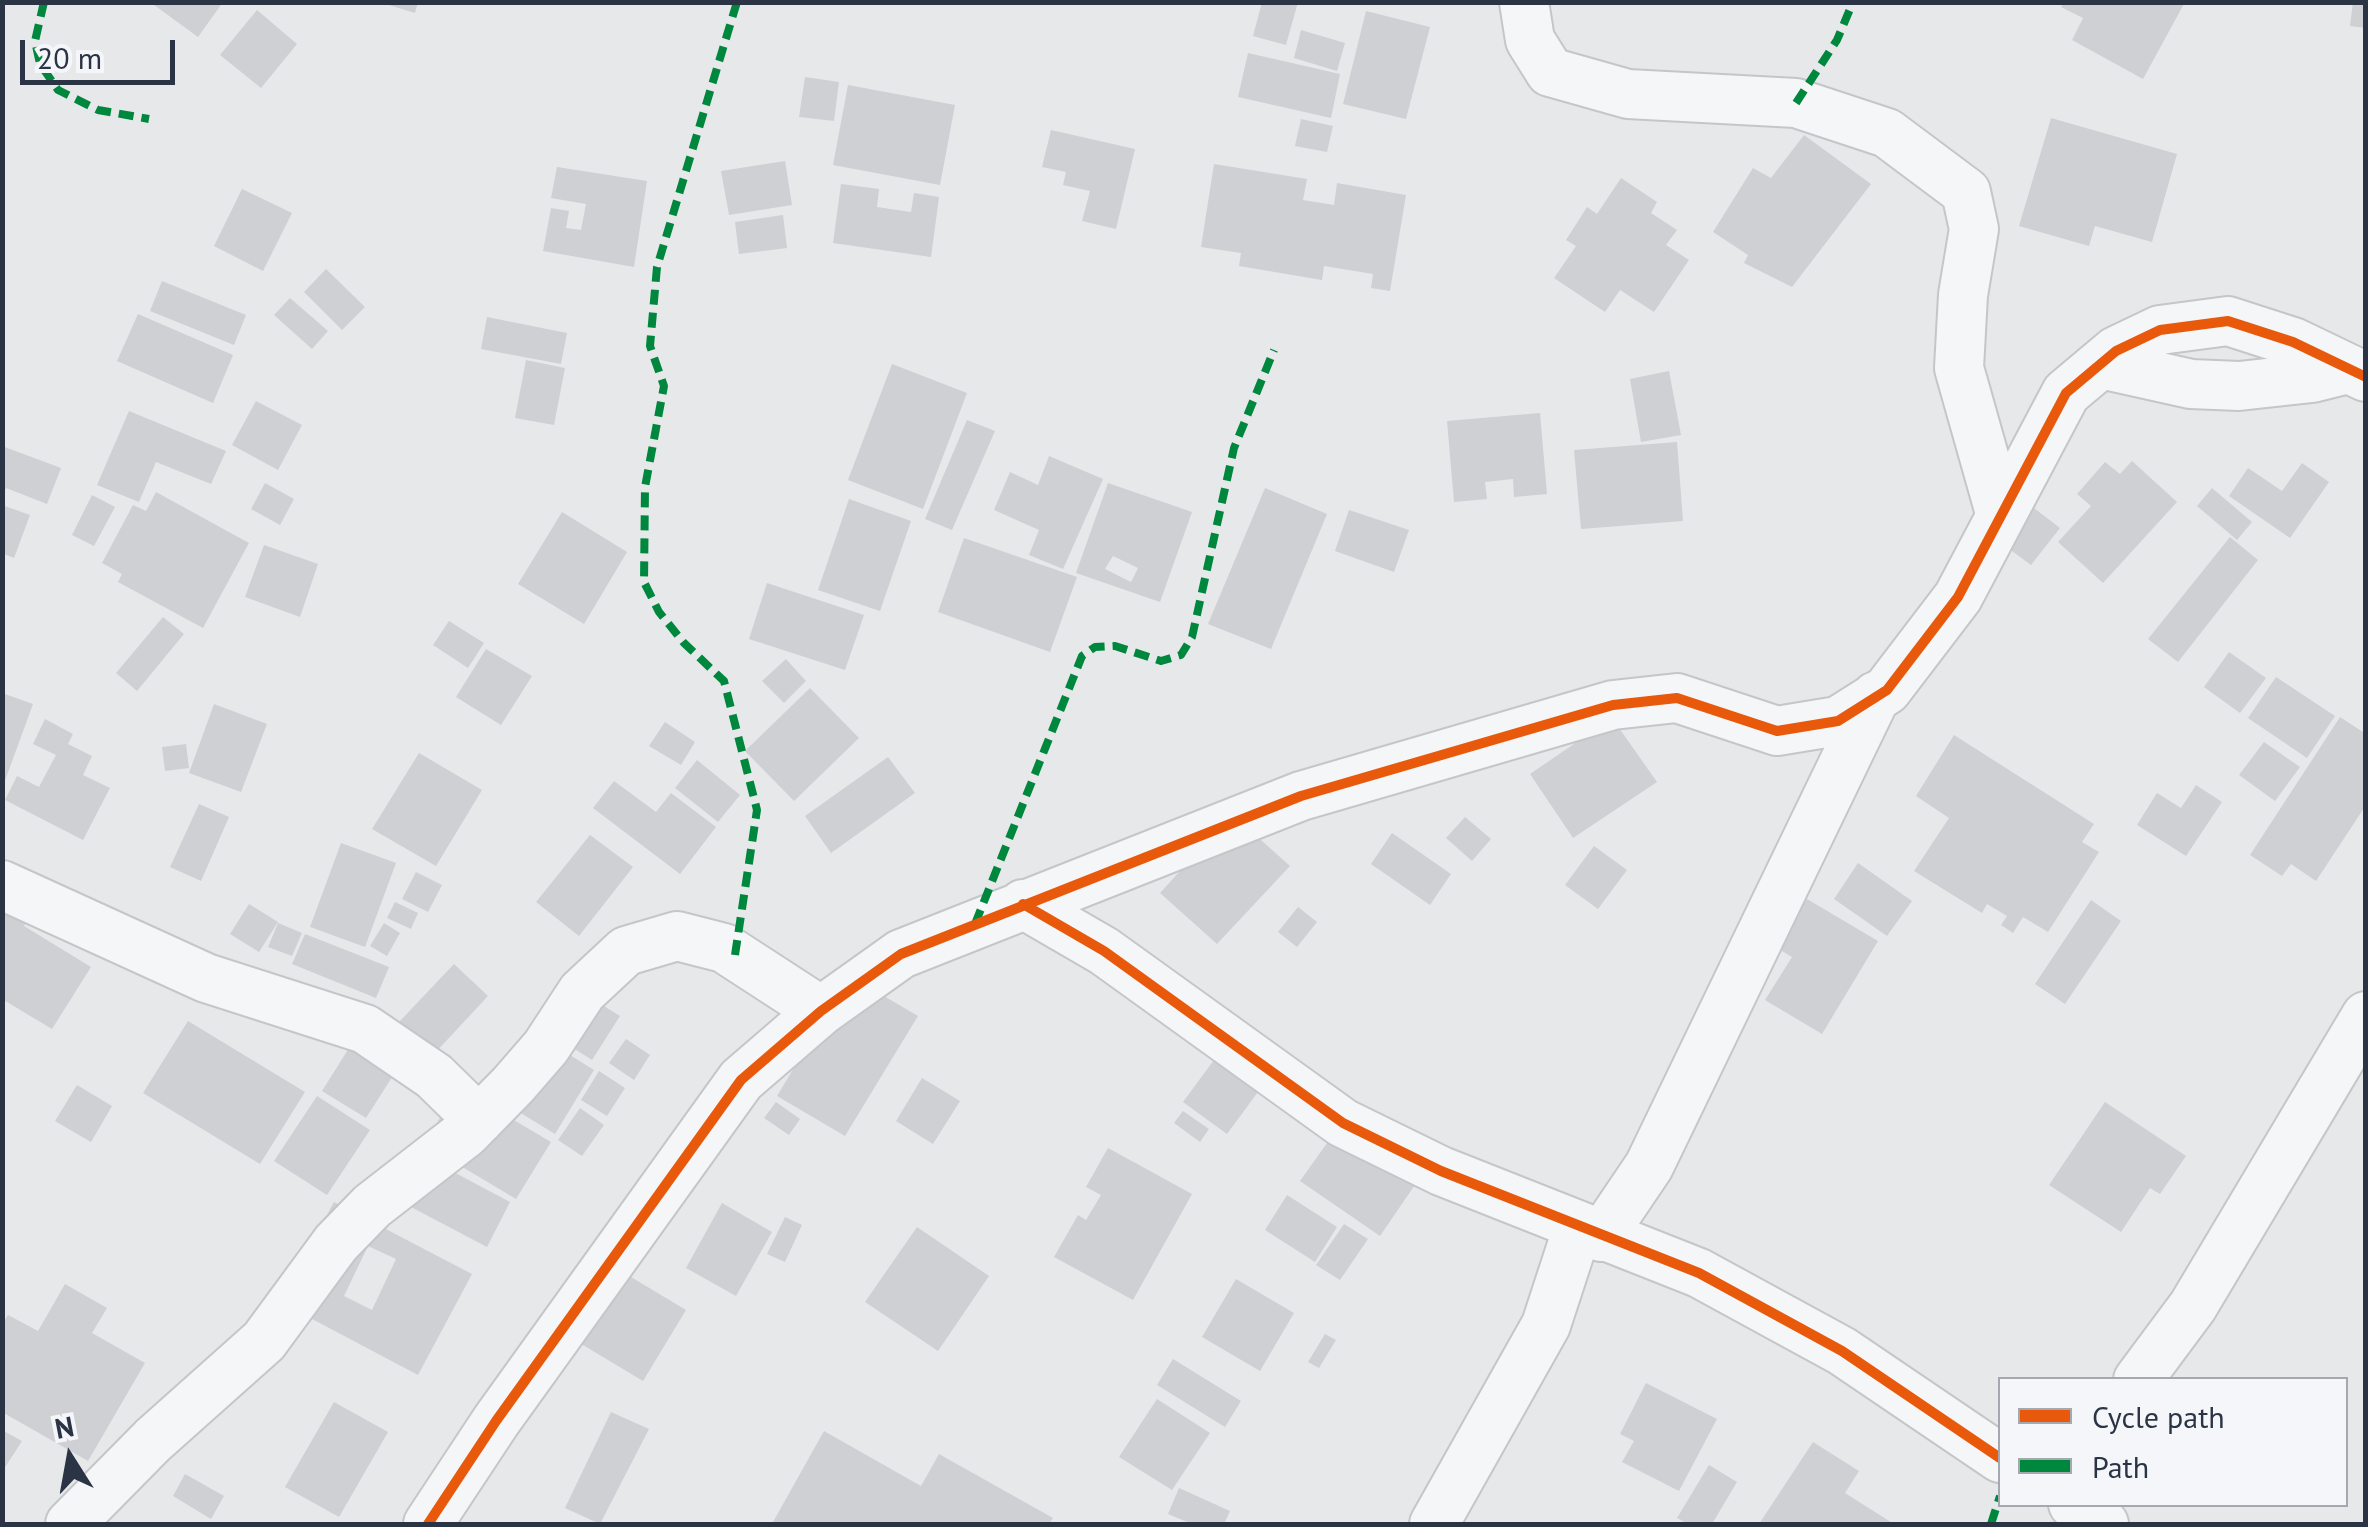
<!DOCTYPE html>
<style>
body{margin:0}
#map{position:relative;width:2368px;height:1527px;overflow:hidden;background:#e6e8ea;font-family:"PT Sans",sans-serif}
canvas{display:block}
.frame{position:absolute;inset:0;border:5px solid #2b3445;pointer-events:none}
.legend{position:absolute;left:1998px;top:1377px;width:350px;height:130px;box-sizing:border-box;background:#f4f6f9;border:2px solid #a4a8b1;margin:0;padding:12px 18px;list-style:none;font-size:30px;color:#2b3445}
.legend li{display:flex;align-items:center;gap:20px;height:50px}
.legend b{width:50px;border:2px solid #a4a8b1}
.north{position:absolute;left:20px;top:1407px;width:100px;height:100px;-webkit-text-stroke:8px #f4f6f9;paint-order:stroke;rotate:349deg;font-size:28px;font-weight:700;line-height:40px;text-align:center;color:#2b3445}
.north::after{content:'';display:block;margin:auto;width:35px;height:45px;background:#2b3445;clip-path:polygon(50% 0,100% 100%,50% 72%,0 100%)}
.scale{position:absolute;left:20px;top:40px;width:155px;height:45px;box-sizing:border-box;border:5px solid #2b3445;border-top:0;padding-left:12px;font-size:30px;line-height:35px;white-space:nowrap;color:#2b3445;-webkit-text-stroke:8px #f4f6f9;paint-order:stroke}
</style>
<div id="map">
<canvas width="2368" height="1527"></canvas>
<div class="frame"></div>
<ul class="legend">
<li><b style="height:12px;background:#e8590c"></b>Cycle path</li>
<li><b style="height:12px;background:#00873e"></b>Path</li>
</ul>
<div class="north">N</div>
<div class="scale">20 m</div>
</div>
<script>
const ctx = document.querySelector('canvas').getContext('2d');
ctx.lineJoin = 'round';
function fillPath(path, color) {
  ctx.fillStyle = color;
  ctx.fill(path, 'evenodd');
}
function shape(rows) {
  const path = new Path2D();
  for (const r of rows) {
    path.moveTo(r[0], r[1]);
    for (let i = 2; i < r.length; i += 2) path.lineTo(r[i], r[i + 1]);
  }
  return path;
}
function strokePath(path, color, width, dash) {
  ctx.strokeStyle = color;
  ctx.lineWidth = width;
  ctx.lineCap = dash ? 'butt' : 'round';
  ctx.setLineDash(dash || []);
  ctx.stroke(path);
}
fillPath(shape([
 [150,2,223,2,198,37],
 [379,2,418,2,415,13],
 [1262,2,1298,2,1286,45,1253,36],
 [2064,2,2185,2,2143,79,2072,40,2083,18,2061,7],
 [2353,2,2366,2,2366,28,2350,26],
 [257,10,297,44,261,88,220,55],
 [1366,11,1430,27,1406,119,1343,104],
 [1301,30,1345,43,1337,71,1294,58],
 [1248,53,1340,74,1331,118,1238,97],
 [805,77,839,82,834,121,799,117],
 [848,85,955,105,940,185,833,165],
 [2051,118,2177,154,2152,242,2095,226,2089,246,2019,226],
 [1301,119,1333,126,1327,152,1295,146],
 [1051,130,1135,149,1116,229,1082,221,1090,191,1063,185,1066,172,1042,167],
 [1804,135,1871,184,1792,287,1744,263,1748,255,1713,232,1753,168,1771,178],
 [785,161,792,205,729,215,721,171],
 [1214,164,1307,179,1303,200,1334,205,1337,183,1406,195,1390,291,1371,288,1373,274,1324,266,1322,280,1239,266,1241,253,1201,247],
 [557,167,647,181,634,267,543,251,551,208,569,211,566,228,581,230,586,204,551,198],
 [1621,178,1657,202,1651,213,1677,230,1666,245,1689,260,1654,312,1620,290,1605,312,1554,278,1576,246,1566,240,1587,207,1597,214],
 [841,184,879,189,877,207,911,212,914,193,939,197,931,257,833,243],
 [242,189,292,213,263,271,214,246],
 [783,215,787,248,739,254,735,222],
 [326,269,365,307,342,330,304,292],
 [162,281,246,315,234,345,150,311],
 [290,298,328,331,312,349,274,315],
 [138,314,233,355,213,403,117,361],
 [487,317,567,333,561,364,481,349],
 [526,360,565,368,554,425,515,418],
 [892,364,967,393,923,509,848,480],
 [1669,371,1681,435,1641,442,1630,379],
 [256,401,302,425,278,470,232,445],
 [129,411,226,451,211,484,156,462,139,502,97,485],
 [1540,413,1547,494,1514,497,1513,479,1485,482,1487,499,1454,502,1447,421],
 [967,420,995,431,952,530,925,519],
 [1677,442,1683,521,1581,529,1574,450],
 [2,446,61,468,47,504,6,488,2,498],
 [1049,456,1103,479,1063,569,1029,555,1039,530,994,510,1010,472,1038,485],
 [2132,461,2177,502,2103,583,2058,542,2091,506,2077,494,2105,462,2120,474],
 [2302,463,2329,482,2290,538,2229,496,2248,468,2282,491],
 [265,483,294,499,280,525,251,509],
 [1108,483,1192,512,1160,602,1076,573],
 [1113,556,1138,568,1131,582,1105,569],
 [1265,488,1327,514,1271,649,1208,624],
 [2212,488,2252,522,2237,540,2197,506],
 [156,492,249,543,203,628,118,582,122,574,102,563,133,505,146,511],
 [92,495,115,507,94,546,72,535],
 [849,499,911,521,880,611,818,590],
 [2,505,30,515,14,558,2,553],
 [2030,505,2060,528,2031,565,2001,543],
 [1349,510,1409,530,1394,572,1335,551],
 [562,512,627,552,584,624,518,584],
 [2230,537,2258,560,2178,662,2148,639],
 [964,538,1077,577,1050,652,938,612],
 [264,545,318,564,300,617,245,597],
 [767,583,864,615,845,670,749,639],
 [163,617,184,634,137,691,116,673],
 [449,621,484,643,468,668,433,645],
 [486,649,532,676,501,725,456,697],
 [2229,652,2266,678,2240,713,2204,687],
 [786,659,806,681,784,703,762,681],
 [2276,677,2335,716,2307,758,2248,718],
 [810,688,859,738,794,801,745,751],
 [2,693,33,704,3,786,2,786],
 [214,704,267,724,241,792,189,773],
 [2340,717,2366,734,2366,805,2316,881,2291,864,2282,876,2250,855],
 [1612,718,1657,782,1573,838,1530,774],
 [45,719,73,734,68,744,92,756,83,775,110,788,83,840,5,800,17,776,39,787,56,755,33,744],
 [665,722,695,742,681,765,649,746],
 [1954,735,2094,824,2082,842,2099,852,2048,932,2023,917,2013,933,2001,925,2007,916,1987,904,1982,913,1914,871,1949,818,1916,796],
 [2264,742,2300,767,2275,801,2239,775],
 [186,744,189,768,165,771,162,747],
 [419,753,482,790,436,866,372,829],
 [888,757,915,793,831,853,805,816],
 [697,760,740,795,718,822,675,788],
 [614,781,656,812,671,793,716,827,680,874,593,808],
 [2196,785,2222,802,2186,856,2137,825,2157,793,2181,808],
 [199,804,229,817,201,881,170,867],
 [1232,814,1290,866,1217,944,1160,893],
 [1465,817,1491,839,1472,861,1446,838],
 [1392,833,1451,874,1430,905,1371,864],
 [590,835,633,867,579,936,536,902],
 [341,843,396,863,365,947,310,927],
 [1594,846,1627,870,1598,909,1565,885],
 [1858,863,1912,901,1887,936,1834,899],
 [416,872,442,885,428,912,402,899],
 [2,894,33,912,24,926,91,967,52,1029,2,999],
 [1807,899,1878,941,1822,1034,1765,1000,1792,957,1777,948],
 [2091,900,2121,921,2065,1004,2035,984],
 [395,902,418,913,411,929,387,918],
 [249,904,278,922,259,952,230,934],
 [1298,907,1317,922,1297,947,1278,932],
 [278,923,302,933,292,956,268,947],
 [384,923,400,933,387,956,370,946],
 [305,934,389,967,376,998,292,964],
 [454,964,488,996,434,1054,399,1022],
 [865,985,918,1016,845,1136,777,1096,841,990],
 [581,992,620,1016,592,1060,554,1036],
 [188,1021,305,1092,260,1164,143,1093],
 [366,1021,410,1049,366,1118,322,1091],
 [528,1029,594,1070,555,1134,488,1093],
 [626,1039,650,1055,634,1080,609,1063],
 [1225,1045,1269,1077,1227,1134,1183,1102],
 [599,1071,625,1088,607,1116,581,1100],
 [922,1078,960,1101,933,1144,896,1121],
 [77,1085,112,1106,91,1142,55,1121],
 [317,1096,370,1130,327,1195,274,1161],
 [473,1096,551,1142,516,1199,424,1144,449,1103],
 [776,1102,800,1119,789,1135,764,1118],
 [2105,1102,2186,1156,2160,1194,2150,1188,2121,1232,2049,1185],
 [580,1108,604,1125,582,1156,558,1140],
 [1183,1111,1209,1129,1200,1142,1174,1123],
 [1342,1122,1421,1176,1380,1236,1300,1181],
 [1108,1148,1192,1194,1133,1300,1054,1257,1078,1215,1086,1220,1101,1195,1086,1187],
 [416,1152,510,1202,487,1247,392,1197],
 [1287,1195,1337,1227,1315,1262,1265,1230],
 [334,1202,472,1274,418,1375,280,1302],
 [368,1246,396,1259,372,1310,344,1296],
 [722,1203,772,1232,736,1296,686,1268],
 [785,1217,802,1225,785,1262,767,1254],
 [1344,1224,1368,1239,1340,1280,1316,1265],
 [917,1227,989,1276,938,1351,865,1302],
 [621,1271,686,1310,643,1381,578,1342],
 [1236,1279,1294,1313,1260,1371,1202,1337],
 [65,1284,107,1308,92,1333,145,1363,88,1461,2,1412,2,1325,8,1315,38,1331],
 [1325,1334,1336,1340,1319,1368,1308,1362],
 [1173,1359,1241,1401,1225,1427,1157,1385],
 [1646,1383,1717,1419,1679,1491,1622,1462,1634,1441,1620,1434],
 [1157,1399,1210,1433,1172,1490,1119,1457],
 [334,1402,388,1432,339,1517,285,1487],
 [611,1412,649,1429,600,1524,565,1508],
 [2,1430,22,1441,2,1472],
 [824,1431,921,1486,939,1454,1053,1518,1049,1524,778,1524,773,1522],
 [1813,1442,1859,1471,1845,1493,1894,1524,1759,1524],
 [1709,1465,1737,1482,1712,1524,1688,1524,1677,1518],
 [185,1474,224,1496,211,1519,173,1496],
 [1179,1488,1230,1511,1224,1524,1192,1524,1168,1514]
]), '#ced0d3');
const street = shape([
 [1524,2,1530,40,1550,72,1628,94,1796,103,1887,133,1966,192,1974,229,1963,295,1959,368,2000,513],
 [2101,364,2191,384,2239,386,2312,378,2348,369],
 [2,885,206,978,365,1029,434,1076,479,1120],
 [1023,904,1104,951,1343,1123,1441,1171,1699,1273,1842,1351,2000,1458],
 [1601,1237,1649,1166,1876,696],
 [2138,1380,2193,1306,2366,1016],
 [2073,1504,2104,1524],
 [70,1524,153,1440,264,1341,336,1243,372,1206,466,1133,513,1085,546,1047,582,992,626,951,677,936,724,948,821,1011],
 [428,1524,496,1421,741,1080,821,1011,901,954,1301,796,1613,705,1677,698,1777,731,1838,721,1887,690,1958,597,2066,393,2116,351,2160,330,2228,321,2293,342,2366,377],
 [1434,1524,1546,1325,1578,1227]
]);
strokePath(street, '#c4c6c8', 52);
strokePath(street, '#f5f6f7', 48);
strokePath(shape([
 [44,2,35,41,40,64,58,90,98,110,149,119],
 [1796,103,1837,40,1853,2],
 [975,924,1082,656,1095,647,1115,646,1161,661,1181,655,1192,637,1234,448,1274,350],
 [735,955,757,810,724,681,684,643,659,612,644,582,645,487,664,386,650,346,657,267,737,2],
 [1991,1524,2000,1496]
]), '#00873e', 8, [15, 8]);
strokePath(shape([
 [1023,904,1104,951,1343,1123,1441,1171,1699,1273,1842,1351,2000,1458],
 [428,1524,496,1421,741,1080,821,1011,901,954,1301,796,1613,705,1677,698,1777,731,1838,721,1887,690,1958,597,2066,393,2116,351,2160,330,2228,321,2293,342,2366,377]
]), '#e8590c', 10);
</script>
